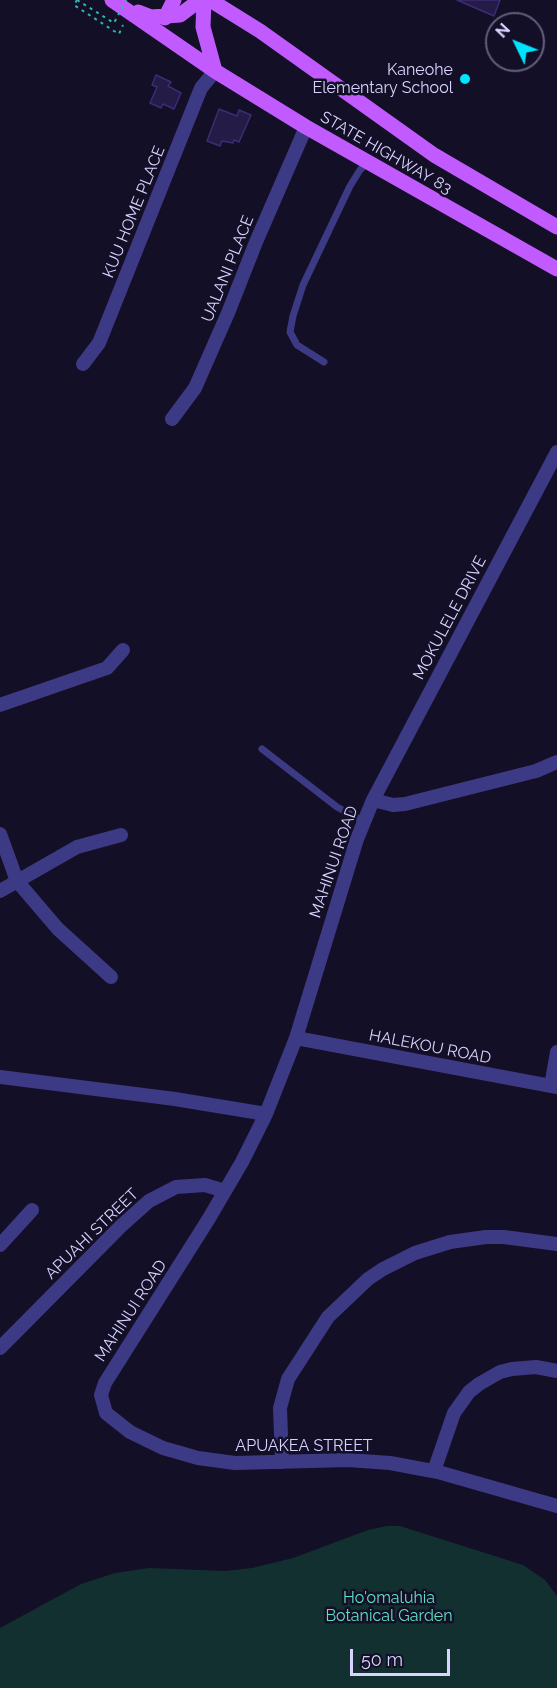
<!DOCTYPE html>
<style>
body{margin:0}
#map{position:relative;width:557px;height:1688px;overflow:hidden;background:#130f26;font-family:Raleway,sans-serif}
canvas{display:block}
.north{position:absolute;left:485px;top:12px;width:60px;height:60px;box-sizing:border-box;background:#130f26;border:2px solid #625e7d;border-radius:50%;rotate:313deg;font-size:16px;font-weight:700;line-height:24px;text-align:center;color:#d9d4ff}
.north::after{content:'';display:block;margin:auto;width:21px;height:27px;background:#00e5ff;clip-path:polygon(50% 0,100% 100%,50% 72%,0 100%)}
.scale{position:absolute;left:350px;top:1649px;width:100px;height:27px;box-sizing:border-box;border:3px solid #d9d4ff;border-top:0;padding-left:8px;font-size:18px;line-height:21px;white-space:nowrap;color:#d9d4ff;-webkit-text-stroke:4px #130f26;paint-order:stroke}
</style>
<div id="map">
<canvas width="557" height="1688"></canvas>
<div class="north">N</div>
<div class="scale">50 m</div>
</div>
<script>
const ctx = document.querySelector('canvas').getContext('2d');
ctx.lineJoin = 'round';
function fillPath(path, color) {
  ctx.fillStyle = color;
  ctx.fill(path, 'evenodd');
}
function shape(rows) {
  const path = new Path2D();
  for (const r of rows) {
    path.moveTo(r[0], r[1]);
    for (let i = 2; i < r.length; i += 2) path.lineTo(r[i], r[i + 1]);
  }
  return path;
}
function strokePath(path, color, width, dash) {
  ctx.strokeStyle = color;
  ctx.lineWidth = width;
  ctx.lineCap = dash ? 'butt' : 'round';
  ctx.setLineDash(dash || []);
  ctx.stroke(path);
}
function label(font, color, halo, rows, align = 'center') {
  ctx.font = font + ' Raleway,sans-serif';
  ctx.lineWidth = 5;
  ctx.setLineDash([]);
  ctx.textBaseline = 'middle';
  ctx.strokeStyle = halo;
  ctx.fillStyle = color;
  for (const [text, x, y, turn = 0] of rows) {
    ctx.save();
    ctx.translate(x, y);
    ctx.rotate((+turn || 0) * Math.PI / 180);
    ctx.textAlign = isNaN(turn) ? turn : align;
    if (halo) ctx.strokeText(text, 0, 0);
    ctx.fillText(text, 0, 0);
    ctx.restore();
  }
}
fillPath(shape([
 [387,1526,400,1526,523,1565,545,1580,557,1596,557,1688,0,1688,0,1628,81,1584,115,1573,149,1568,225,1571,252,1568,293,1558,368,1530]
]), '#12302f');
const building = shape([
 [457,0,500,0,494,16,457,0],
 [156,75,171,82,168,86,181,93,174,109,163,104,161,108,150,103,157,87,152,85,156,75],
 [219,109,237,116,239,110,251,115,239,142,234,140,233,143,222,141,220,146,207,141,219,109]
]);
fillPath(building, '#241b47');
strokePath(building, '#3b2d73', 1.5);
strokePath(shape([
 [77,0,74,5,114,31,119,34,123,25]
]), '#2fb8b0', 2, [3, 4.5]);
strokePath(shape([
 [324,362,297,345,290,332,293,316,303,285,350,186,360,170,367,163],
 [262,749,337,807,363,821]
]), '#3d3a85', 7);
strokePath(shape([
 [83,364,99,343,201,88,215,71],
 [172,419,195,388,228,313,256,242,306,127],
 [0,705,107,668,123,650],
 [557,762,536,771,405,804,393,805,373,800,357,839,296,1038,266,1114,242,1162,208,1220,105,1383,101,1395,106,1413,130,1432,163,1448,198,1458,235,1463,348,1460,390,1463,438,1472,557,1506],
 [373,800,557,452],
 [0,834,17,881,58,929,111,977],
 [0,891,77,847,121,835],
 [296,1038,557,1087],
 [0,1077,175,1099,266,1114],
 [551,1086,557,1052],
 [0,1245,32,1210],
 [0,1348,121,1226,149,1201,176,1187,205,1185,225,1191],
 [282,1462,280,1408,288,1379,328,1317,368,1279,383,1269,415,1253,450,1242,486,1237,504,1237,557,1244],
 [434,1471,454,1413,469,1392,479,1384,500,1372,512,1369,536,1367,557,1371]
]), '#3d3a85', 14);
strokePath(shape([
 [112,0,215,71,306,127,557,269],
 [204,0,203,27,215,71],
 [210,0,260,31,434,155,557,227],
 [138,12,151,17,180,15,200,0],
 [165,18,174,0]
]), '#c25bff', 15);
strokePath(shape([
 [77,0,114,23,126,0]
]), '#2fb8b0', 2, [3, 4.5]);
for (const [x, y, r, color] of [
 [465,79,6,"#00e5ff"]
]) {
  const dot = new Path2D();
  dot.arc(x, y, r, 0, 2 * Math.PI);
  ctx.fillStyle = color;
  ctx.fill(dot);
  strokePath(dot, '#130f26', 2);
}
label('16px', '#d9d4ff', '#130f26', [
 ["Kaneohe",453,70],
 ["Elementary School",453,88]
], 'right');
label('16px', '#d9d4ff', '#130f26', [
 ["STATE HIGHWAY 83",386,153,30],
 ["KUU HOME PLACE",134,212,-68],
 ["UALANI PLACE",228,269,-68],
 ["MOKULELE DRIVE",450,618,-62],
 ["MAHINUI ROAD",334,862,-71],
 ["HALEKOU ROAD",430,1047,11],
 ["APUAHI STREET",92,1234,-44],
 ["MAHINUI ROAD",131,1311,-57],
 ["APUAKEA STREET",304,1446]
]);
label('16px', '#5fe0c0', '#130f26', [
 ["Ho'omaluhia",389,1598],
 ["Botanical Garden",389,1616]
]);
</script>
